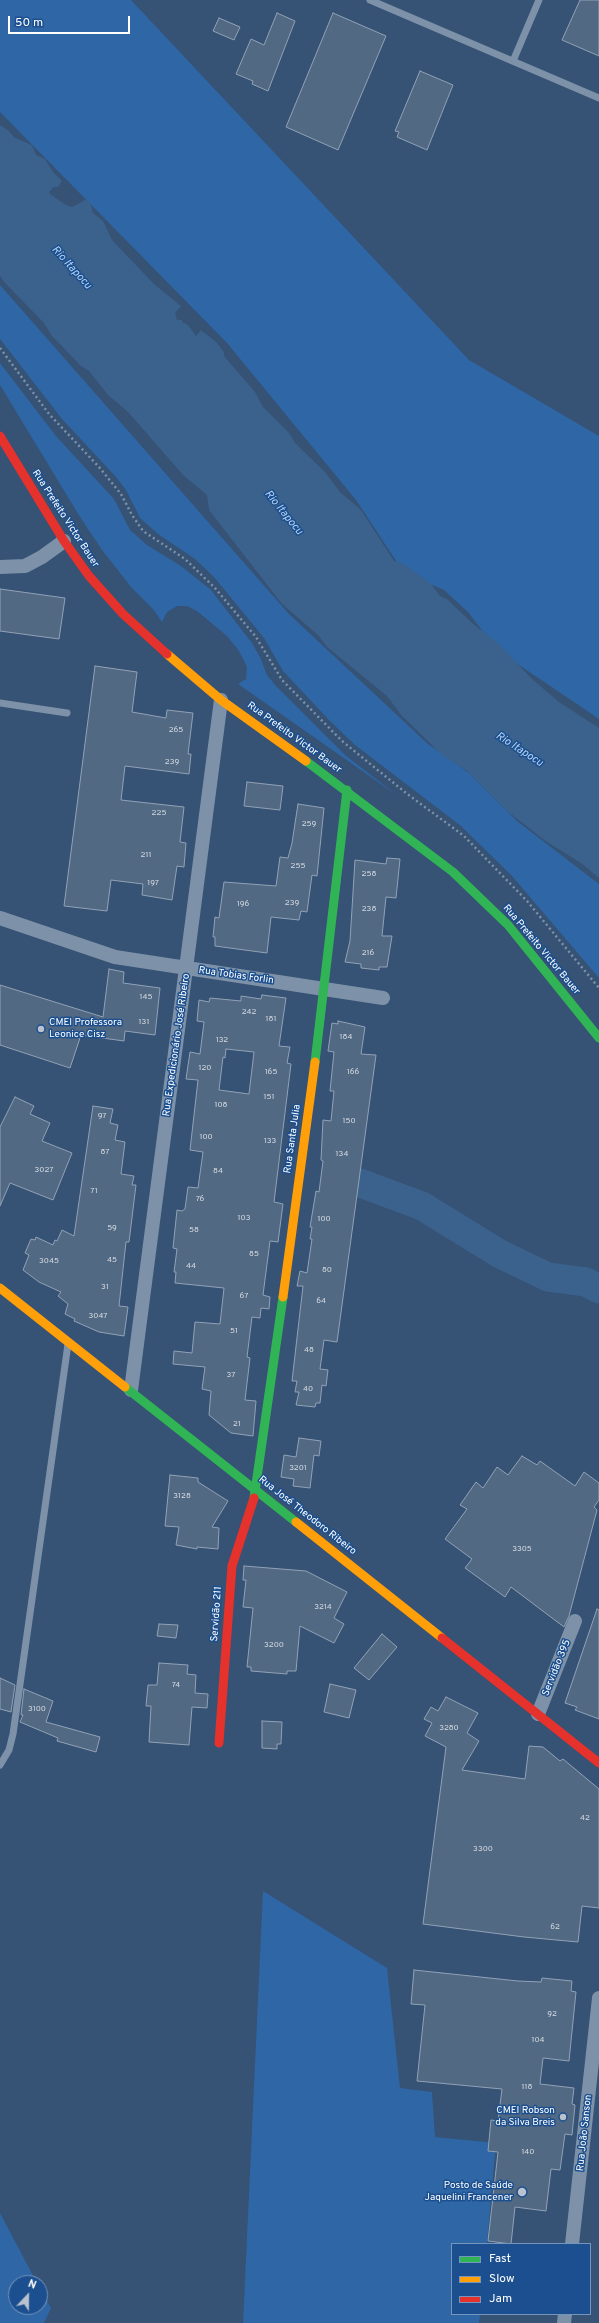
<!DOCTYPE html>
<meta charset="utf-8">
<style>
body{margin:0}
#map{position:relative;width:599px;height:2323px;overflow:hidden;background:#365274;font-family:Overpass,sans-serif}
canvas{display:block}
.legend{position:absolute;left:451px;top:2243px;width:140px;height:72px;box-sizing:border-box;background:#1b4f8f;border:1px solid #7695bc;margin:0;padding:5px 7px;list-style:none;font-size:12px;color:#fff}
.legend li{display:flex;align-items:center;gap:8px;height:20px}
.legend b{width:20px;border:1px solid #7695bc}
.north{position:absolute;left:8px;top:2275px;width:40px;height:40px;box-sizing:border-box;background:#1b4f8f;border:1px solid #7695bc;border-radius:50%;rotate:22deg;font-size:11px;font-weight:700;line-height:16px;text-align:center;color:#fff}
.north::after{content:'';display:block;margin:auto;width:14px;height:18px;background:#b9c2ce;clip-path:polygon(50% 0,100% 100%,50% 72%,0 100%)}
.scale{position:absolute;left:8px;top:16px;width:122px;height:18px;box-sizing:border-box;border:2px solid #fff;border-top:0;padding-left:5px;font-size:12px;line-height:14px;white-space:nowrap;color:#fff;-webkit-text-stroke:3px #1b4f8f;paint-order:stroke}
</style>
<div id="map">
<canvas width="599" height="2323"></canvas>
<ul class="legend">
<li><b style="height:5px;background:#30b455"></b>Fast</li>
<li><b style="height:5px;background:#ff9f0a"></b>Slow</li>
<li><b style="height:5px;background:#e5322d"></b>Jam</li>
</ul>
<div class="north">N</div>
<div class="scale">50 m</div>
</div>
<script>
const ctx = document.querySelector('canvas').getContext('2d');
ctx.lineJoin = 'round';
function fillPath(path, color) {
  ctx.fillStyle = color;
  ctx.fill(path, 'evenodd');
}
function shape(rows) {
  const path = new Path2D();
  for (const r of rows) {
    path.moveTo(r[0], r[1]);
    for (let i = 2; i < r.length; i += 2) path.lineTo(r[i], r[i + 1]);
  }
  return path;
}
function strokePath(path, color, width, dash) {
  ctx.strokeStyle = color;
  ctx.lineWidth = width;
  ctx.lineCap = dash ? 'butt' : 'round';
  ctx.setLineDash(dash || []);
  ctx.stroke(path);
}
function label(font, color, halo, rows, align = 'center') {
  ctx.font = font + ' Overpass,sans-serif';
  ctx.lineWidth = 3;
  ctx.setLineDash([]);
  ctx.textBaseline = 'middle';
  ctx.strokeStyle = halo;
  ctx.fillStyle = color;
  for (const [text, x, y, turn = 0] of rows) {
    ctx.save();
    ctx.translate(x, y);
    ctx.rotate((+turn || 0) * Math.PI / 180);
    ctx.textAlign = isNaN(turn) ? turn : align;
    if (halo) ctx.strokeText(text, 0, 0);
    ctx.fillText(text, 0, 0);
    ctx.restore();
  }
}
fillPath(shape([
 [0,0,131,0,469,360,599,436,599,719,497,650,468,612,444,590,404,573,356,500,227,343,0,112],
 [0,285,289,614,428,744,469,773,517,821,599,884,599,978,512,876,461,826,355,745,329,720,283,671,264,638,214,577,195,559,158,534,140,518,126,490,116,477,62,419,0,339],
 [0,363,56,436,114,499,130,530,147,545,181,566,211,590,252,643,260,657,267,675,276,686,345,755,398,796,238,684,246,679,247,667,239,651,227,636,197,611,187,606,177,606,167,612,162,622,153,609,131,587,102,550,80,517,0,385],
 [263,1891,387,1968,400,2088,432,2092,435,2137,496,2143,487,2244,452,2244,452,2314,480,2314,479,2323,243,2323],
 [0,2213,37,2283,16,2283,16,2307,40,2307,40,2288,51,2308,44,2323,0,2323]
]), '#2f66a5');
fillPath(shape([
 [0,125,9,131,15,138,32,145,36,155,45,159,53,172,62,181,58,187,54,187,49,192,50,194,66,205,72,207,85,200,90,201,93,213,103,221,112,240,154,284,181,306,175,313,177,320,182,320,182,322,188,325,196,336,201,330,216,342,224,352,224,356,255,392,263,407,289,433,295,443,325,472,340,492,361,510,394,561,404,564,431,584,440,596,447,599,472,623,498,643,532,679,559,702,599,728,599,878,581,863,547,842,507,811,467,771,443,756,402,716,387,696,327,647,318,635,282,604,209,510,207,495,183,475,128,412,108,395,89,371,81,366,52,336,44,323,5,283,0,276]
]), '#3b618d');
strokePath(shape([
 [360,1183,422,1206,500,1254,548,1277,586,1282,599,1289]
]), '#3b618d', 29);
const building = shape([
 [580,0,599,0,599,56,562,40,580,0],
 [277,13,295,21,268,91,252,84,253,81,236,74,251,39,264,45,277,13],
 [333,13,386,36,338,150,286,127,333,13],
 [219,18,240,27,234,40,213,31,219,18],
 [420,71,453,85,427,150,397,137,399,132,395,131,420,71],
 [0,589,65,598,59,639,0,631,0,589],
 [95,666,137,672,132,712,166,718,167,710,193,713,188,754,191,754,189,774,125,766,121,800,184,807,180,842,186,843,184,867,177,866,172,900,142,895,143,884,111,880,107,911,64,906,95,666],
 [247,782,283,786,280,810,244,806,247,782],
 [298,804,324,808,317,876,312,875,307,912,301,911,299,920,271,917,267,953,215,946,215,937,213,937,215,917,219,918,224,882,276,886,280,857,288,858,292,843,298,804],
 [387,858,400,859,396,898,386,897,382,936,392,936,387,967,379,967,379,970,361,968,361,964,345,962,350,941,355,860,386,864,387,858],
 [109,969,124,972,123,983,160,988,155,1035,125,1031,124,1041,81,1035,70,1068,0,1045,0,985,103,1017,109,969],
 [262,995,286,998,279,1046,290,1047,287,1063,291,1064,274,1202,283,1204,278,1242,270,1241,263,1295,270,1297,269,1309,261,1308,260,1318,252,1317,247,1357,250,1358,245,1400,256,1401,253,1436,231,1433,209,1415,211,1391,202,1389,205,1367,173,1364,174,1351,192,1353,195,1322,220,1324,224,1288,175,1283,176,1272,174,1272,177,1249,173,1248,177,1210,182,1211,185,1209,188,1187,198,1188,203,1152,190,1150,198,1080,186,1079,190,1052,200,1054,204,1022,197,1021,199,1000,209,1002,210,998,241,1001,241,996,261,999,262,995],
 [226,1049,254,1052,249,1094,219,1090,223,1057,225,1058,226,1049],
 [338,1021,365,1027,361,1054,376,1055,337,1342,324,1340,320,1369,328,1370,326,1386,322,1385,320,1403,316,1403,315,1407,296,1405,299,1392,295,1392,297,1381,292,1381,303,1286,297,1286,300,1271,307,1273,312,1239,310,1239,312,1227,310,1227,316,1191,319,1192,323,1161,321,1160,323,1120,331,1121,334,1091,330,1091,334,1052,328,1051,332,1023,338,1024,338,1021],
 [15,1097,34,1106,30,1114,50,1123,42,1141,72,1153,53,1200,10,1183,0,1206,0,1127,15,1097],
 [93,1106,113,1109,110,1123,118,1125,115,1140,125,1142,121,1174,134,1176,132,1185,136,1185,129,1242,126,1242,119,1306,128,1307,124,1336,99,1332,74,1321,75,1319,65,1314,68,1304,58,1296,61,1292,39,1282,23,1270,29,1255,25,1253,31,1239,35,1240,36,1237,53,1245,55,1240,57,1241,62,1230,74,1236,93,1106],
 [299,1438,321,1441,319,1456,314,1455,310,1488,293,1486,294,1479,281,1477,284,1455,296,1457,299,1438],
 [522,1456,537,1465,540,1461,575,1486,584,1472,599,1483,599,1500,594,1507,597,1510,569,1616,564,1627,511,1587,505,1597,465,1568,472,1559,445,1539,467,1509,460,1505,476,1482,483,1488,497,1467,508,1475,522,1456],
 [170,1475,198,1478,198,1482,228,1501,212,1527,219,1528,218,1549,197,1547,197,1549,176,1545,179,1527,165,1526,170,1475],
 [244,1566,306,1571,347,1592,334,1618,344,1624,334,1643,300,1626,296,1671,287,1671,287,1674,251,1671,251,1667,247,1667,253,1608,243,1607,246,1580,243,1580,244,1566],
 [597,1609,599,1610,599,1719,575,1710,577,1707,565,1703,597,1609],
 [159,1624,178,1625,176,1638,157,1636,159,1624],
 [382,1634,397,1647,369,1680,354,1668,382,1634],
 [159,1663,188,1665,187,1674,196,1675,195,1693,208,1694,207,1708,192,1707,189,1745,149,1742,151,1706,146,1706,148,1685,157,1685,159,1663],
 [0,1678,15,1685,11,1712,0,1709,0,1678],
 [330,1684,356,1690,349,1718,324,1712,330,1684],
 [24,1689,53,1701,46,1722,100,1737,96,1752,57,1741,58,1738,20,1722,23,1715,21,1715,24,1689],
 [446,1697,478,1713,467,1733,479,1741,462,1770,525,1779,529,1746,543,1747,560,1761,563,1759,599,1789,599,1908,582,1906,578,1942,524,1937,423,1924,446,1747,425,1736,432,1723,424,1719,431,1707,438,1711,446,1697],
 [262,1721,282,1722,281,1744,277,1744,277,1749,262,1748,262,1721],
 [414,1970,518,1981,541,1982,542,1978,572,1981,571,1991,576,1992,569,2061,543,2058,540,2084,574,2088,572,2104,575,2105,572,2135,565,2134,560,2170,551,2169,546,2211,515,2207,511,2244,488,2241,498,2152,488,2151,491,2120,498,2121,502,2089,417,2081,425,2005,411,2004,414,1970]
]);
fillPath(building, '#526984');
strokePath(building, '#92a2b6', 1);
strokePath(shape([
 [0,348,49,414,99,467,121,494,132,515,143,531,185,559,215,588,256,637,282,680,342,741,406,793,464,836,527,901,599,988]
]), '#7d92a8', 2.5, [2, 3]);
strokePath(shape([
 [370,0,599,98],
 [513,61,539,0],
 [0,703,67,713],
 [0,1765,9,1750,13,1734,68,1344]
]), '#7d92a8', 7);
strokePath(shape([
 [0,567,25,566,42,557,64,541],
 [0,918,115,957,383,998],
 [131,1390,221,700],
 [538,1714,575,1621],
 [572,2244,599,1998],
 [564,2323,565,2314]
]), '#7d92a8', 14);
strokePath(shape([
 [306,761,453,872,508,925,599,1038],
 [315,1062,347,790],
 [125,1387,296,1522],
 [254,1498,283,1297]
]), '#30b455', 9);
strokePath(shape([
 [167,654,221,700,306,761],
 [0,1288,125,1387],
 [283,1297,315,1062],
 [296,1522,442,1638]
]), '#ff9f0a', 9);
strokePath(shape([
 [0,436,64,541,89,576,123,614,167,654],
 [442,1638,599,1763],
 [219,1743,232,1566,254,1498]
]), '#e5322d', 9);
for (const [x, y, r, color] of [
 [41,1029,4,"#b9c2ce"],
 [563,2117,4,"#b9c2ce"],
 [522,2192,5,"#b9c2ce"]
]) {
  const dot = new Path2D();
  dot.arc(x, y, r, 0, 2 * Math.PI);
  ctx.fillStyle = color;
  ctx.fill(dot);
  strokePath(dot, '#1b4f8f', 1.5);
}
label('8px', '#d4dae0', null, [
 ["265",176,730],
 ["239",172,762],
 ["225",159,813],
 ["259",309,824],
 ["211",146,855],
 ["255",298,866],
 ["258",369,874],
 ["197",153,883],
 ["239",292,903],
 ["196",243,904],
 ["238",369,909],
 ["216",368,953],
 ["145",146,997],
 ["242",249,1012],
 ["181",271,1019],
 ["131",144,1022],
 ["184",346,1037],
 ["132",222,1040],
 ["120",205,1068],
 ["165",271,1072],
 ["166",353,1072],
 ["151",269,1097],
 ["108",221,1105],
 ["97",102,1116],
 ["150",349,1121],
 ["100",206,1137],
 ["133",270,1141],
 ["87",105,1152],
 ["134",342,1154],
 ["3027",44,1170],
 ["84",218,1171],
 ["71",94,1191],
 ["76",200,1199],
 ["103",244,1218],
 ["100",324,1219],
 ["59",112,1228],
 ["58",194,1230],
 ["85",254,1254],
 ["45",112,1260],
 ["3045",49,1261],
 ["44",191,1266],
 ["80",327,1270],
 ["31",105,1287],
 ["67",244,1296],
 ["64",321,1301],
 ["3047",98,1316],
 ["51",234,1331],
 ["48",309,1350],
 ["37",231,1375],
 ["40",308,1389],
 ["21",237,1424],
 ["3201",298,1468],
 ["3128",182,1496],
 ["3305",522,1549],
 ["3214",323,1607],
 ["3200",274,1645],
 ["74",176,1685],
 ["3100",37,1709],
 ["3280",449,1728],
 ["42",585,1818],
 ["3300",483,1849],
 ["62",555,1927],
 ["92",552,2014],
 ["104",538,2040],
 ["118",527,2087],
 ["140",528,2152]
]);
label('10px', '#fff', '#1b4f8f', [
 ["Rua Prefeito Victor Bauer",65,519,57],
 ["Rua Prefeito Victor Bauer",294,738,36],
 ["Rua Prefeito Victor Bauer",541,950,50],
 ["Rua Tobias Forlin",236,976,8],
 ["Rua Expedicionário José Ribeiro",177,1045,-82],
 ["Rua Santa Julia",293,1139,-82],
 ["Rua José Theodoro Ribeiro",307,1516,38],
 ["Servidão 211",217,1614,-86],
 ["Servidão 395",557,1668,-68],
 ["Rua João Sanson",585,2133,-84]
]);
label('10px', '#fff', '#1b4f8f', [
 ["CMEI Professora",49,1023,"left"],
 ["Leonice Cisz",49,1035,"left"],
 ["CMEI Robson",555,2111],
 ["da Silva Breis",555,2123],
 ["Posto de Saúde",513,2186],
 ["Jaquelini Francener",513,2198]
], 'right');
label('italic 11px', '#b5d3f5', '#1b4f8f', [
 ["Rio Itapocu",71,268,48],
 ["Rio Itapocu",283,513,51],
 ["Rio Itapocu",519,750,33]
]);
</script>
